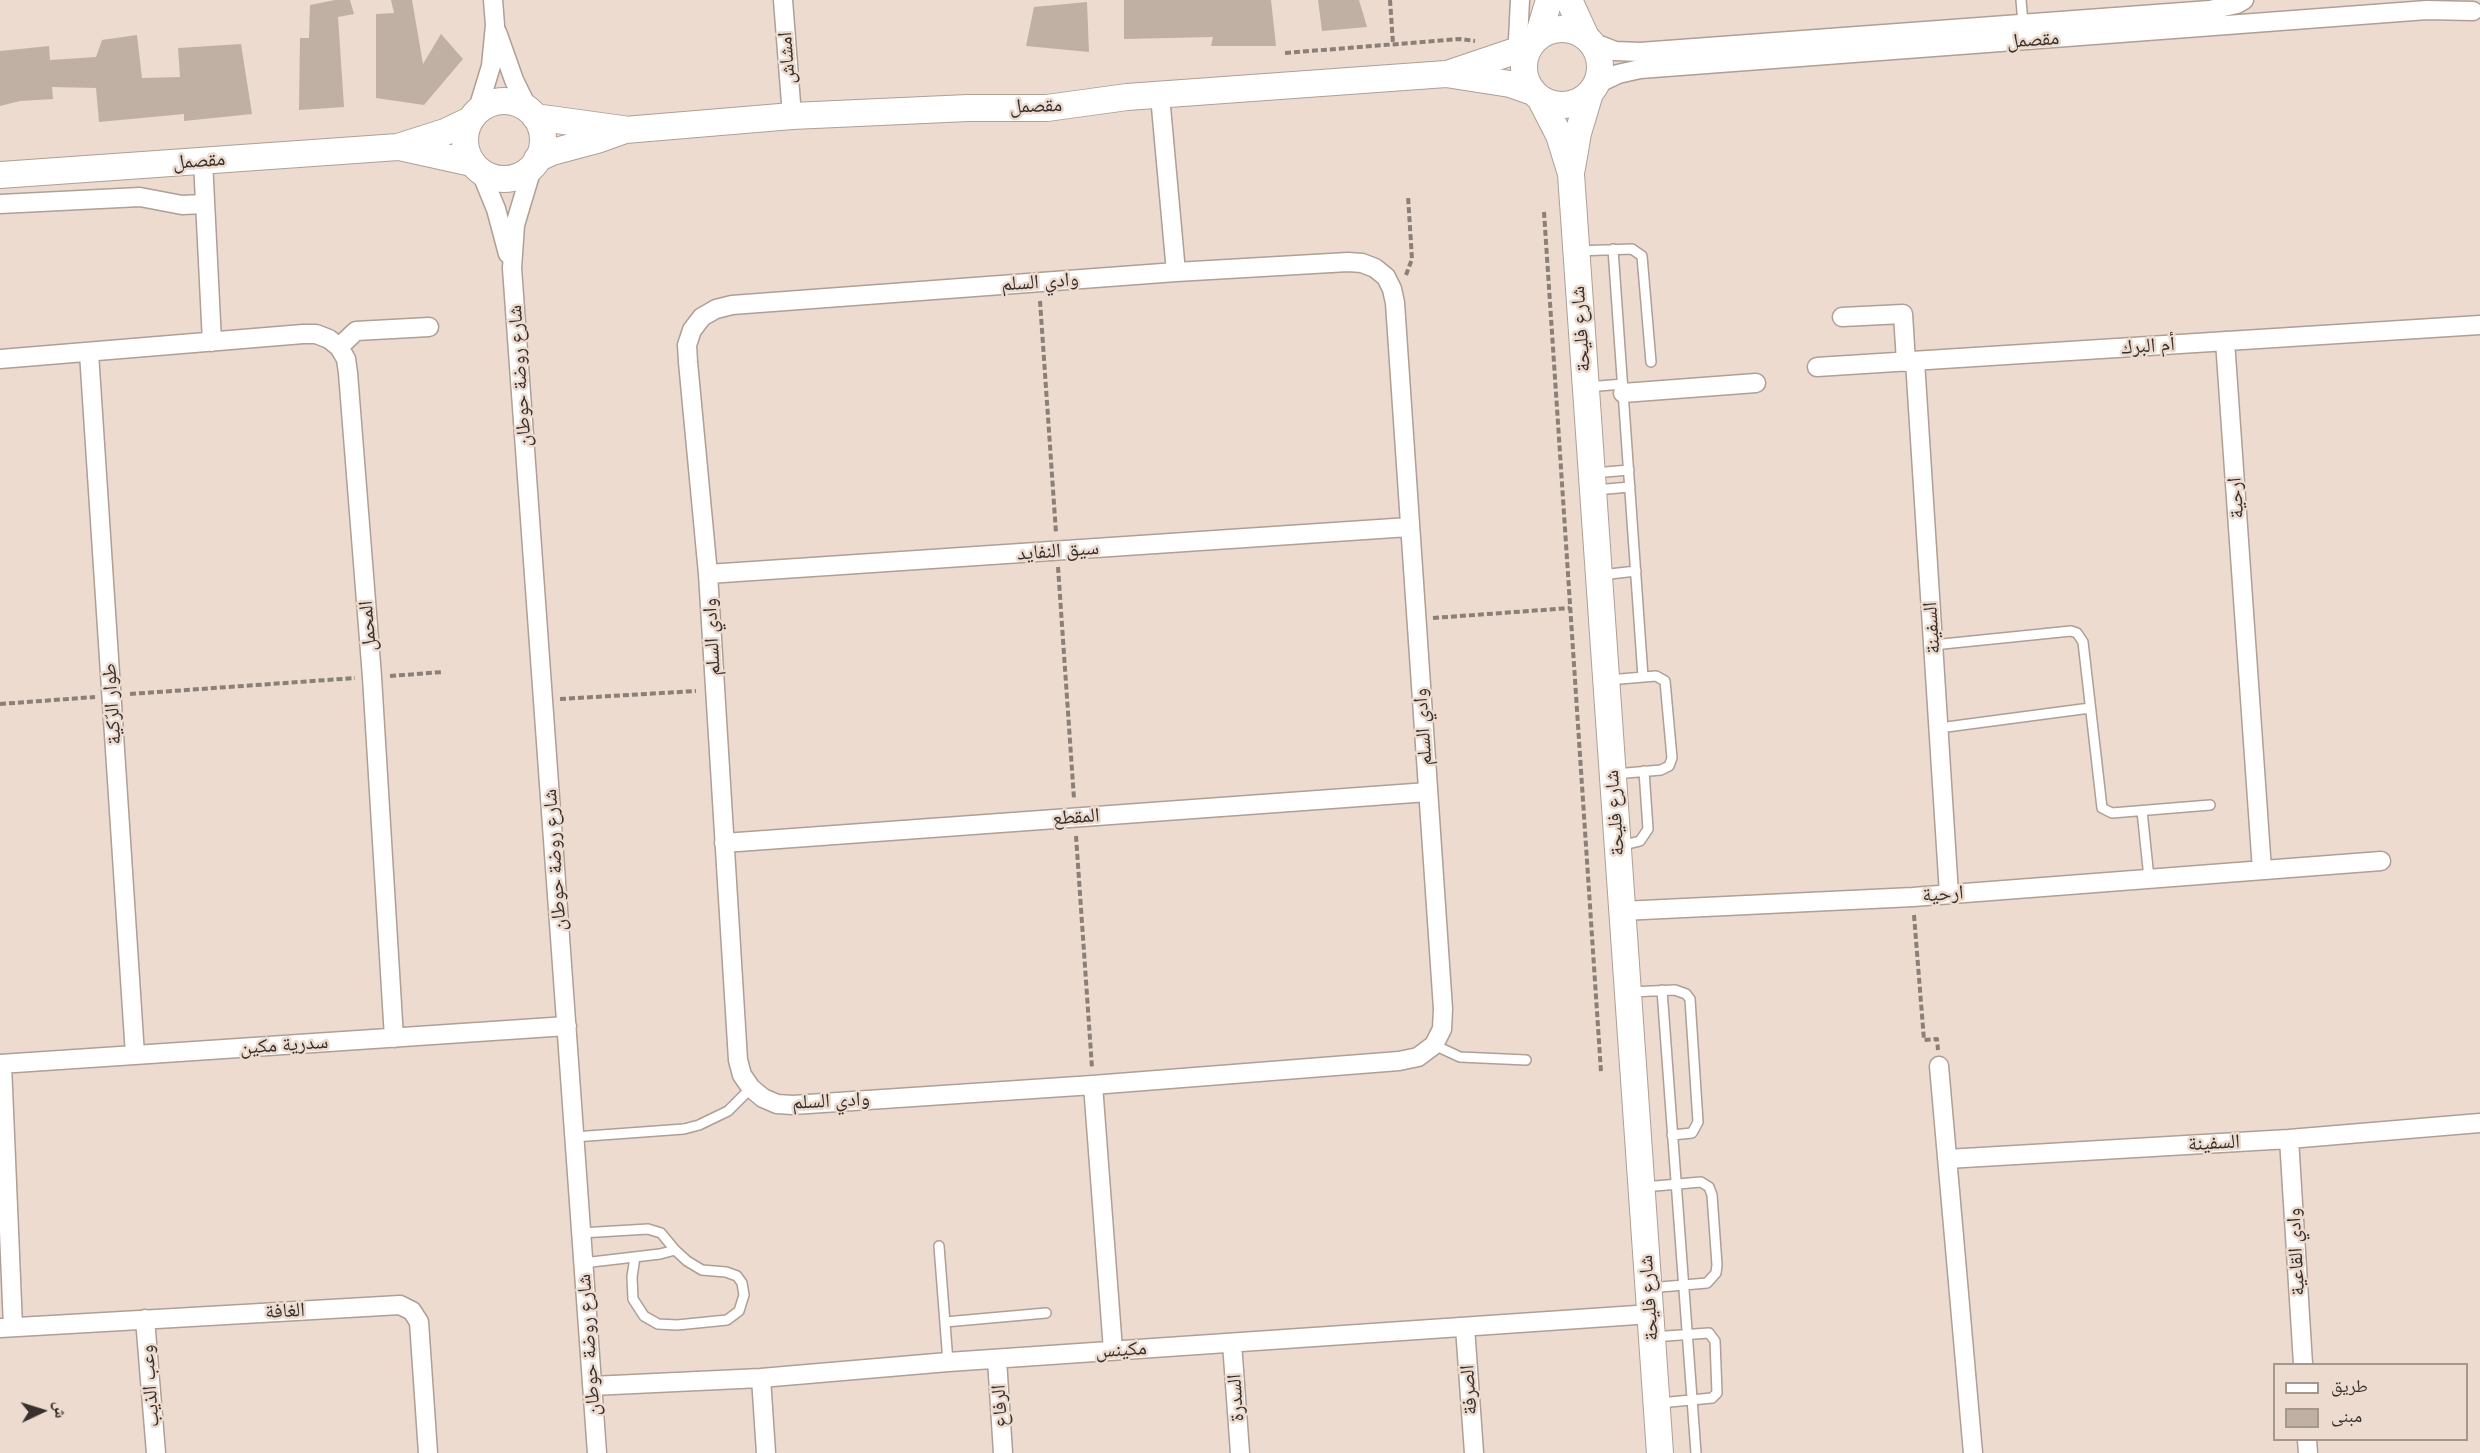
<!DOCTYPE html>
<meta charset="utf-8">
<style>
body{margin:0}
#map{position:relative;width:2480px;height:1453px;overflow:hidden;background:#ecdbce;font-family:"Roboto Serif","Noto Naskh Arabic",serif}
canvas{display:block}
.legend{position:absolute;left:2273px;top:1363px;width:195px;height:78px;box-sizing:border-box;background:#ecdbce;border:2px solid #a4978d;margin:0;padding:8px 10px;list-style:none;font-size:18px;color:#37302c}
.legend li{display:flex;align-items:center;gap:12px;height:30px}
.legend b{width:30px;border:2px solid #a4978d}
.north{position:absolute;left:12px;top:1381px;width:60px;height:60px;-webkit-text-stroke:4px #ecdbce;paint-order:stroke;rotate:86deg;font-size:16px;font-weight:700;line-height:24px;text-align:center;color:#37302c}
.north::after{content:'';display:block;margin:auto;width:21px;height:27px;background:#37302c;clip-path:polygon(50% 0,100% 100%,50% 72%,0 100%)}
</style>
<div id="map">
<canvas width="2480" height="1453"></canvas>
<ul class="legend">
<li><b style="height:8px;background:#fff"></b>طريق</li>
<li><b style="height:16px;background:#c0b0a4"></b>مبنى</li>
</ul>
<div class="north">ش</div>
</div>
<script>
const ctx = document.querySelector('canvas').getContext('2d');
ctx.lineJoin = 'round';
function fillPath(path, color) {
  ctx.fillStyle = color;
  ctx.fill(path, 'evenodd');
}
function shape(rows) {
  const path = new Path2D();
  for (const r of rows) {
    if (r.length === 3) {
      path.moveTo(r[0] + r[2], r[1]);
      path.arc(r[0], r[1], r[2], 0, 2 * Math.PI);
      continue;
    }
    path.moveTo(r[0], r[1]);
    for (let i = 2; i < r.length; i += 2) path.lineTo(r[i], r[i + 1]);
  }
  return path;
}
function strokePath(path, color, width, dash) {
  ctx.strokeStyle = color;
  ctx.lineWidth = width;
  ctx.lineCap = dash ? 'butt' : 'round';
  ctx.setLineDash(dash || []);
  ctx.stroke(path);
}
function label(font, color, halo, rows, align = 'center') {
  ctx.font = font + ' "Roboto Serif","Noto Naskh Arabic",serif';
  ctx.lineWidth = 5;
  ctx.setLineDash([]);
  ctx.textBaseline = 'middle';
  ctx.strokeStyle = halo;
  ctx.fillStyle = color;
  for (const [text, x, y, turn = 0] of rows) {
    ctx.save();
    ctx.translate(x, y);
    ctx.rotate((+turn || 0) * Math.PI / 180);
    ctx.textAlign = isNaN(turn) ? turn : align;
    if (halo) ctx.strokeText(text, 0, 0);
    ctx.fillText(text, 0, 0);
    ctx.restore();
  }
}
fillPath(shape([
 [335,0,350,0,354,14,338,17,344,107,299,110,300,38,309,38,310,5],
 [391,0,412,0,423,64,441,34,463,59,424,105,376,98,376,14,394,13],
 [1124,0,1271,0,1276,46,1211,46,1213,37,1124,39],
 [1318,0,1359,0,1367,27,1322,31],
 [1087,2,1089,52,1026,46,1034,7],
 [137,35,142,78,180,77,178,48,241,44,252,114,184,121,184,114,99,122,96,88,52,87,53,99,20,101,0,106,0,51,49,46,50,60,96,57,102,40]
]), '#c0b0a4');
const lane = shape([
 [2021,0,2023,23],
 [1613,249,1643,677],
 [1577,251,1632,249,1642,256,1651,362],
 [1587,387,1623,384],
 [1594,473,1629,470],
 [1595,490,1630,487],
 [1601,575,1636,571],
 [1933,645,2071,631,2077,633,2083,642,2102,808,2112,813,2210,805],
 [1608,680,1656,676,1665,681,1672,758,1669,766,1661,770,1615,774],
 [1939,728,2090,708],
 [2142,811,2149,878],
 [1620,846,1640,841,1648,829,1644,771],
 [1662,990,1696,1453],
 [1630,992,1675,990,1686,994,1690,999,1698,1122,1692,1133,1672,1135],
 [1434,1045,1460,1057,1526,1060],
 [574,1137,684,1129,699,1125,728,1111,751,1088],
 [1644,1187,1701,1182,1709,1187,1712,1195,1717,1265,1716,1273,1707,1283,1649,1288],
 [581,1233,648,1229,661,1233,675,1250,660,1254,583,1263],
 [939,1246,948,1362],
 [635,1257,632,1277,633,1299,644,1316,658,1324,677,1325,727,1320,739,1311,744,1295,742,1283,737,1276,726,1272,702,1270,687,1261,675,1250],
 [945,1322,1046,1313],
 [1652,1337,1709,1333,1715,1341,1717,1393,1712,1398,1659,1403]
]);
const street = shape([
 [783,0,792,116],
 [1520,0,1518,40,1524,65],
 [497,32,514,80,528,109],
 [1592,42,1615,51,1640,52,2210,10,2237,4,2244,0],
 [1597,84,1618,74,1640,69,2427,10,2473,11],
 [1160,96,1176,272],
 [477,112,491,66,495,25,493,0],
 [203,161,212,342],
 [533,165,515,225,512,268,597,1453],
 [480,170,496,209,508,254],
 [0,204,140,197,182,205,205,204],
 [1348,262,1362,263,1375,268,1386,277,1392,289,1395,303,1443,1009,1442,1029,1434,1045,1418,1057,1399,1061,1093,1085,793,1105,777,1104,763,1098,751,1088,742,1075,738,1060,708,574,688,362,687,345,692,330,702,317,716,309,732,305,1176,272,1348,262],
 [1842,317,1903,314,1906,362],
 [2225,341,2262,870],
 [339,347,356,331,429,327],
 [89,353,135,1055],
 [0,359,303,334,316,334,329,339,339,347,346,359,348,373,372,677,394,1038],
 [1915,361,1949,894],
 [1817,367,2480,325],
 [1623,393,1756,383],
 [708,574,1409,527],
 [724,843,1428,792],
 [1622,911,1913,897,2381,861],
 [0,1064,567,1026],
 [2,1064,13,1327],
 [1939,1066,1973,1453],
 [1093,1085,1113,1350],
 [2289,1139,2303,1364],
 [1947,1159,2289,1139,2480,1123],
 [145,1319,156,1453],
 [1465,1327,1474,1453],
 [0,1328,400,1305,412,1311,419,1322,428,1453],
 [1232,1343,1240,1453],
 [997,1359,1003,1453],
 [761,1378,766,1453],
 [592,1386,761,1378,948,1362,1651,1314],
 [2307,1440,2308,1453]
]);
const secondary = shape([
 [1569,0,1586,37],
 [1562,67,38],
 [1538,37,1549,0],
 [1447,74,1530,46],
 [1541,100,1559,135,1571,174,1660,1453],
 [504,140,39],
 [535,117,622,129],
 [404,148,472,163],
 [537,159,552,152,597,140,625,130,792,116,968,108,1047,108,1127,97,1446,74,1510,84,1533,92],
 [1572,168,1578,133,1590,93],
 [0,175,398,147,445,132,470,120]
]);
strokePath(lane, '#af9f94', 12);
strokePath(street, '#af9f94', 21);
strokePath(secondary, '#af9f94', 28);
strokePath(shape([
 [1390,0,1393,44],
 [1285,53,1460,39,1475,41],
 [1544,212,1601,1072],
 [1406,275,1412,259,1408,196],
 [1040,301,1056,533],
 [1058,567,1074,799],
 [1433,618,1570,608],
 [390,676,443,672],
 [130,694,355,678],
 [560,699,696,691],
 [0,704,95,697],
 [1076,836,1092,1068],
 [1914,915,1924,1040,1937,1039,1938,1050]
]), '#8b7f77', 4, [6, 3]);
strokePath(lane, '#fff', 9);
strokePath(street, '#fff', 18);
strokePath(secondary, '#fff', 26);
label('20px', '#37302c', '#ecdbce', [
 ["مقصمل",2033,40,-4],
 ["امشاش",787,58,-94],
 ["مقصمل",1036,106,-2],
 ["مقصمل",199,161,-4],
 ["وادي السلم",1040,282,-4],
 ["شارع فليحة",1581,329,-94],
 ["أم البرك",2148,346,-4],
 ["شارع روضة حوطان",520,376,-94],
 ["ارحية",2236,498,-94],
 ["سيق النفايد",1058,551,-4],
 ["المحمل",368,626,-95],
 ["السفينة",1932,628,-94],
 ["وادي السلم",712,637,-93],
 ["طوار الرّكية",112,704,-94],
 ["وادي السلم",1423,727,-94],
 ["شارع فليحة",1615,813,-94],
 ["المقطع",1076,817,-4],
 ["شارع روضة حوطان",555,860,-94],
 ["ارحية",1943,894,-4],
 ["سدرية مكين",284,1045,-4],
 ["وادي السلم",831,1101,-3],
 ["السفينة",2214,1143,-3],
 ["وادي القاعية",2296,1252,-93],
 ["شارع فليحة",1649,1298,-94],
 ["الغافة",285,1311,-3],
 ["شارع روضة حوطان",589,1345,-94],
 ["مكينس",1121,1350,-4],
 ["وعب الذيب",150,1386,-94],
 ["الصرفة",1469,1390,-94],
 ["السدرة",1236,1398,-94],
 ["الرفاع",1000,1406,-94]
]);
</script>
